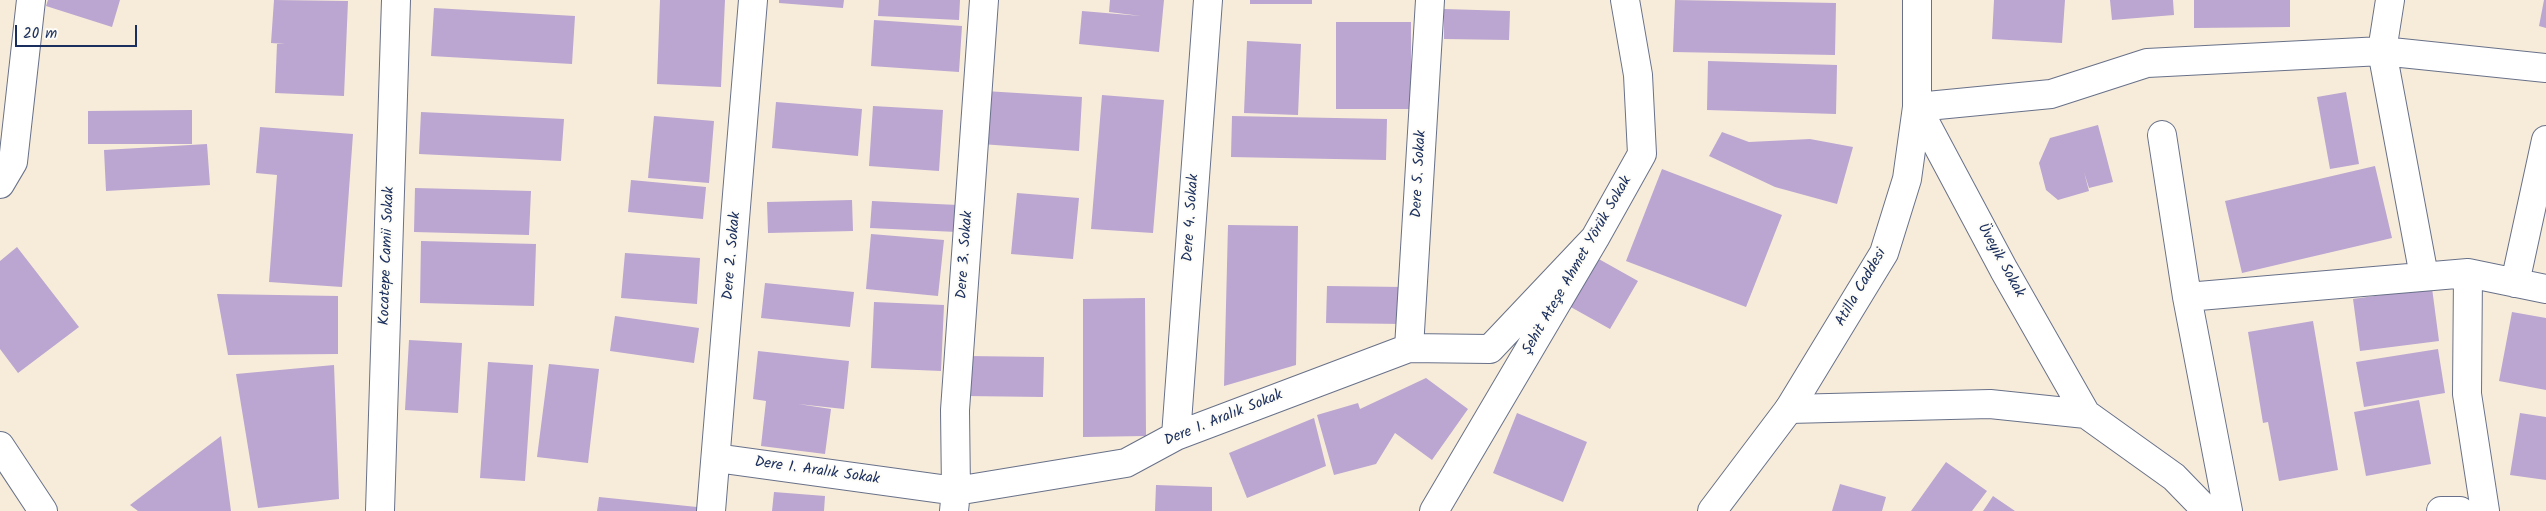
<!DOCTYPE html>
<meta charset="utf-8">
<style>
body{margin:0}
#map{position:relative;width:2546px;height:511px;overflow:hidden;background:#f7ecda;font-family:Kalam,sans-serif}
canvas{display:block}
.scale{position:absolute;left:15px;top:25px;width:122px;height:22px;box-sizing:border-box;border:2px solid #1b2f5e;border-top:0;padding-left:6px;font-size:15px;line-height:18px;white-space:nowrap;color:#1b2f5e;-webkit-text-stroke:4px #fdfcf7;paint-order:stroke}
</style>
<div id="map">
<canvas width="2546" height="511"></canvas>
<div class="scale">20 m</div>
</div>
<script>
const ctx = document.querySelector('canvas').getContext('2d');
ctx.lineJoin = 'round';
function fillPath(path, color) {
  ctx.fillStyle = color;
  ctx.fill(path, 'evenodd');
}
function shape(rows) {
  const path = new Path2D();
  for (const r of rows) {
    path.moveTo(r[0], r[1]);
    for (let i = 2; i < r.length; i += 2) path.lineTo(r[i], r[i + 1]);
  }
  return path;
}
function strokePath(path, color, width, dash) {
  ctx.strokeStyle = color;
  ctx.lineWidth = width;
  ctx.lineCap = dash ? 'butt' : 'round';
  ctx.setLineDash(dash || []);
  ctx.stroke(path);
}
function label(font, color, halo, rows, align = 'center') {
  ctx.font = font + ' Kalam,sans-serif';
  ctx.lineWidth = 4;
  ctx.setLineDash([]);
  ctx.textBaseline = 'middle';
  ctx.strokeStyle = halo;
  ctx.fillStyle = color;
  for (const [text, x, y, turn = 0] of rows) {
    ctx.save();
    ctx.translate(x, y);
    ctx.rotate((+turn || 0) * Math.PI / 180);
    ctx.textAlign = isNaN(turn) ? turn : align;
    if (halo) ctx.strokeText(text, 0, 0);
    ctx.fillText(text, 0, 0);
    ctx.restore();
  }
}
fillPath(shape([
 [48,0,120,0,112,27,46,6],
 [274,0,348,1,344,96,275,93,277,44,285,44,271,43],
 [660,0,725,0,721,87,657,84],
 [779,0,844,0,843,8,779,3],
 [879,0,960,0,959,20,878,16],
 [1110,0,1164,0,1159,52,1079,44,1082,11,1141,16,1109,12],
 [1250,0,1312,0,1312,4,1250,4],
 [1675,0,1836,3,1835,55,1673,52],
 [1994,0,2065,0,2062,43,1992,39],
 [2110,0,2173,0,2174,15,2112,20],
 [2194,0,2290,0,2290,27,2194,28],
 [2544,0,2546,0,2546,28,2539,26],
 [434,8,575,16,572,64,431,56],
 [1444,9,1510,11,1509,40,1444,39],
 [874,20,962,26,959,72,871,66],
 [1336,22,1411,22,1411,109,1336,109],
 [1247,41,1301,44,1298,115,1244,113],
 [1708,61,1837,65,1836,114,1707,110],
 [985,91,1082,97,1079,151,981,144],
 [2346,92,2359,164,2330,169,2317,97],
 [1102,95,1164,100,1153,233,1091,229],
 [776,102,862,109,858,156,772,148],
 [873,106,943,110,939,171,869,166],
 [192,110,192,144,88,144,88,111],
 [421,112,564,119,561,161,419,154],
 [654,116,714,121,709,183,648,178],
 [1232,116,1387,119,1386,160,1231,157],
 [2098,125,2113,182,2089,188,2084,172,2089,191,2058,200,2046,190,2039,163,2050,138],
 [260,127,353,134,342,287,269,282,277,175,256,173],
 [1722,132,1749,142,1810,139,1853,147,1837,204,1775,187,1709,156],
 [207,144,210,185,106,191,104,150],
 [2375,166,2392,238,2242,273,2225,201],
 [1662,169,1782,215,1746,307,1626,261],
 [631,180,706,187,703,219,628,212],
 [415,188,531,191,529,235,414,232],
 [1017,193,1079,198,1073,259,1011,254],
 [852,200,853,231,768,233,767,202],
 [872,201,958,205,957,232,870,228],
 [1228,225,1298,226,1296,365,1224,386],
 [871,234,944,240,938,296,866,289],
 [421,241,536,244,534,306,420,303],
 [17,247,79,327,18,373,0,349,0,261],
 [625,253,700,258,697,304,621,298],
 [1597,258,1638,281,1610,329,1569,306],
 [765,283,854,292,850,327,761,318],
 [1327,286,1404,287,1403,324,1326,323],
 [2432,288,2439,341,2360,351,2353,299],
 [217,294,338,296,338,354,228,355],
 [1145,298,1146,436,1083,437,1083,299],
 [874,302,944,305,941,371,871,368],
 [2512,312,2546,318,2546,390,2499,381],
 [615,316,699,328,694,363,610,351],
 [2313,321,2338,470,2279,481,2268,422,2263,423,2248,332],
 [409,340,462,343,458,413,405,410],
 [2438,349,2445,393,2364,407,2356,362],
 [758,351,849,361,844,409,798,404,831,409,825,454,761,446,766,401,753,399],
 [967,356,1044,357,1043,397,966,396],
 [488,362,533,365,525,481,480,478],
 [549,364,599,369,588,463,537,457],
 [334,365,339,499,258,508,236,374],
 [1426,378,1468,409,1432,460,1395,433,1376,464,1334,475,1317,415,1358,403,1360,409],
 [2419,400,2431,464,2366,476,2354,412],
 [1517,413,1587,442,1563,502,1493,473],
 [2520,413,2546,417,2546,480,2510,475],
 [1314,418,1326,466,1247,498,1229,453],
 [221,436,231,511,138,511,130,505],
 [1946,462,1987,491,1972,511,1911,511],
 [1840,484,1886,497,1882,511,1832,511],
 [1156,485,1212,487,1212,511,1155,511],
 [774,492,825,496,824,511,772,511],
 [1993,496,2015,511,1983,511],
 [599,497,697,507,697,511,597,511]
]), '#bba5d1');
const street = shape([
 [2390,0,2382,51,2424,276],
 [2162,135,2187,297,2228,511],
 [0,184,13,162,31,0],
 [2468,273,2467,394,2485,511],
 [2515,283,2546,140],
 [2187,297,2468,273,2546,289],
 [1409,348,1430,0],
 [1789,409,1990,404,2086,414],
 [1176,436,1208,0],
 [716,458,956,491,1126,463,1176,436,1409,348,1490,349,1595,238],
 [380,511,396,0],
 [711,511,753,0],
 [954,511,956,491,955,410,984,0],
 [1434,511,1595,238,1642,154,1638,75,1625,0],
 [2207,511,2174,477,2086,414,2004,270,1917,107,2051,94,2147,63,2382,51,2546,68],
 [2441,511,2460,511]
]);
const secondary = shape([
 [0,446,43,511],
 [1712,511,1789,409,1884,253,1907,179,1917,107,1917,0]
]);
strokePath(street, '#687189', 30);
strokePath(secondary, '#687189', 30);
strokePath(street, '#fff', 28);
strokePath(secondary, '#fff', 28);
label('15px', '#1b2f5e', '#fdfcf7', [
 ["Dere 5. Sokak",1420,174,-87],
 ["Dere 4. Sokak",1192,218,-86],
 ["Dere 3. Sokak",966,255,-86],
 ["Kocatepe Camii Sokak",388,256,-88],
 ["Dere 2. Sokak",733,256,-85],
 ["Üveyik Sokak",2000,261,61],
 ["Şehit Ateşe Ahmet Yörük Sokak",1578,266,-60],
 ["Atilla Caddesi",1862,288,-60],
 ["Dere 1. Aralık Sokak",1224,419,-22],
 ["Dere 1. Aralık Sokak",817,472,8]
]);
</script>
